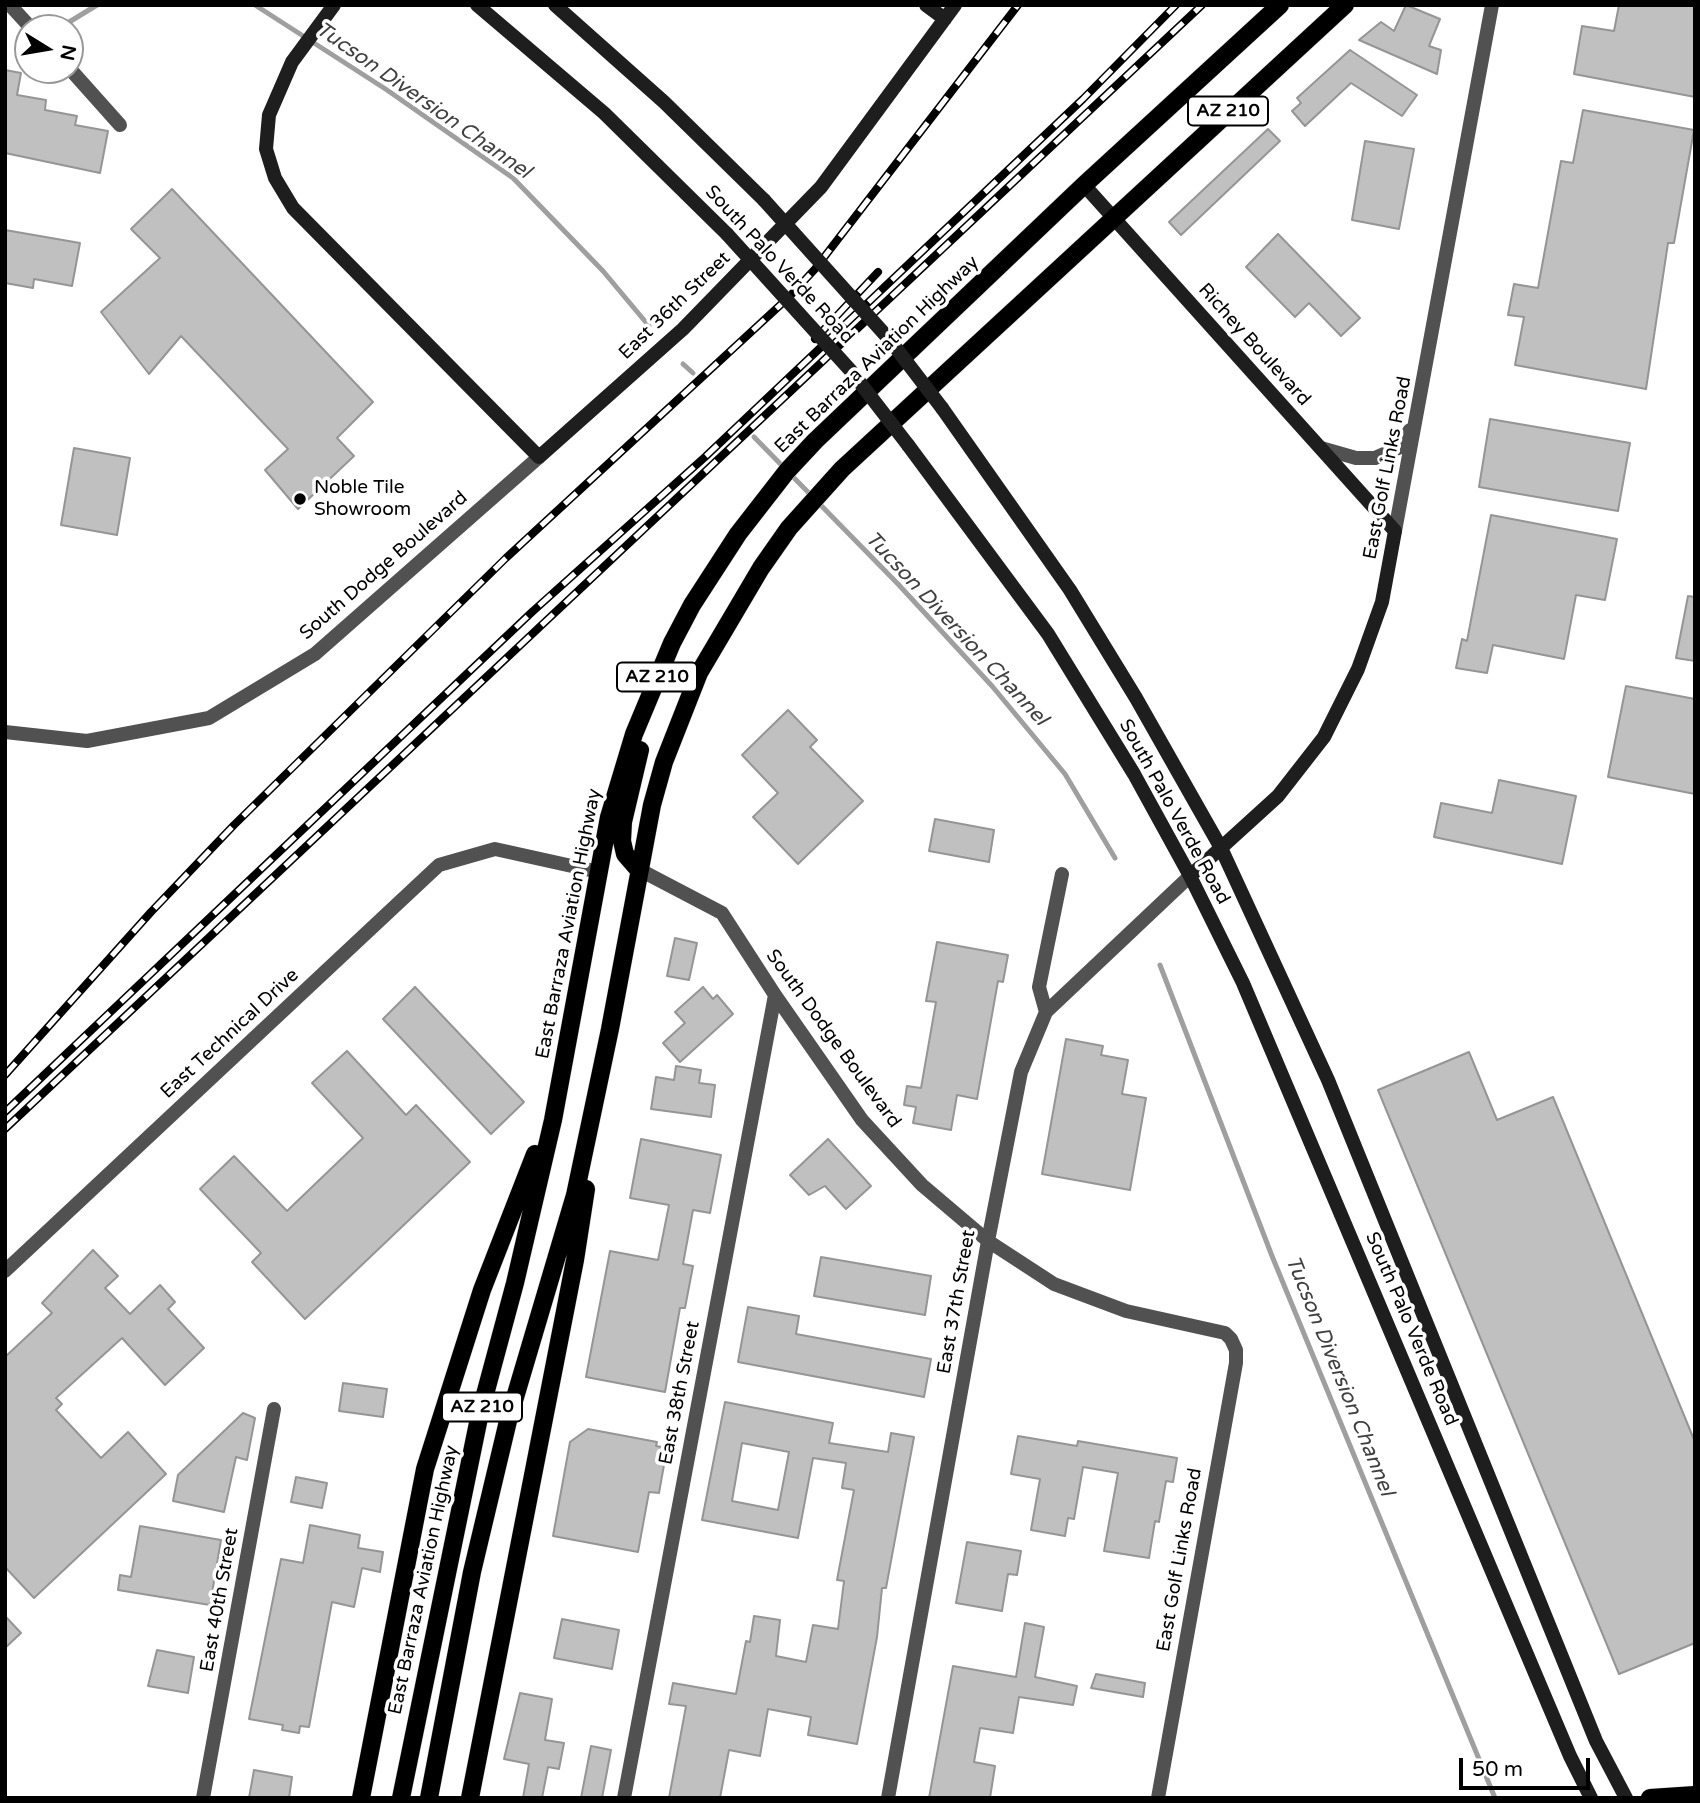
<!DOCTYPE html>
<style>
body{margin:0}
#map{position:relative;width:1700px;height:1803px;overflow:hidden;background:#fff;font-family:"Varela Round",sans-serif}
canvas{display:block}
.frame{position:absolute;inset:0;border:7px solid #000;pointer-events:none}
.north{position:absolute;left:14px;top:14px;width:70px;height:70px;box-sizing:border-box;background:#fff;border:2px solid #999;border-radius:50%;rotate:101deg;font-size:19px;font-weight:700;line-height:28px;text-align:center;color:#000}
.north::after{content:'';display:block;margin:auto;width:24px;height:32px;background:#000;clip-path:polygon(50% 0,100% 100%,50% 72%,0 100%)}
.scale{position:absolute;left:1459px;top:1758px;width:131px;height:32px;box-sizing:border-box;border:4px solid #000;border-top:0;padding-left:9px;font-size:21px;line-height:24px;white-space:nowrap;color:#000;-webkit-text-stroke:5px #fff;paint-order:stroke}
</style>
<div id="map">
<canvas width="1700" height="1803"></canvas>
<div class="frame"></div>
<div class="north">N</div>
<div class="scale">50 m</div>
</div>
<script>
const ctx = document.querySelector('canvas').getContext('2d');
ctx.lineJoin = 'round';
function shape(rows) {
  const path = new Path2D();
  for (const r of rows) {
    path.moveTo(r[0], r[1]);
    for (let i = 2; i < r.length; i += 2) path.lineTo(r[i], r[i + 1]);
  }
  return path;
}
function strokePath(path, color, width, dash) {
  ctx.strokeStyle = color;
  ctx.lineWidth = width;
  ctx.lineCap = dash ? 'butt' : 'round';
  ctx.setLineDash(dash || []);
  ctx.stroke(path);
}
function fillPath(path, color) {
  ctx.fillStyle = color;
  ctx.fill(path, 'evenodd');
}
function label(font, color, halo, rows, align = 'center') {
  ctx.font = font + ' "Varela Round",sans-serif';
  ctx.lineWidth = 7;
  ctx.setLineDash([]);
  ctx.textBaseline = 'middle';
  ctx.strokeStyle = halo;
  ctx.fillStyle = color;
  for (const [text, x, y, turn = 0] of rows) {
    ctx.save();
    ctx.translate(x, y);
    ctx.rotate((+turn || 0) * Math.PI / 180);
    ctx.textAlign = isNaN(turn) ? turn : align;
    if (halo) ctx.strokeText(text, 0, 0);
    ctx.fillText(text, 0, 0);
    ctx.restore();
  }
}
strokePath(shape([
 [255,5,387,90,513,178,603,271,649,326],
 [66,24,97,5],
 [683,364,693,373],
 [754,437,898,584,992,686,1065,774,1115,858],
 [1160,965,1272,1256,1495,1798]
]), '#9f9f9f', 5);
const building = shape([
 [1406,5,1440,19,1429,46,1441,50,1437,74,1359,40,1381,22,1394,31,1406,5],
 [1619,5,1695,5,1695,97,1574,74,1582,26,1614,31,1619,5],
 [1350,50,1417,95,1402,116,1351,83,1305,126,1292,111,1301,103,1297,98,1350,50],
 [5,70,21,73,17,95,46,100,45,110,77,116,75,125,108,131,100,173,5,153,5,70],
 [1583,110,1694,130,1674,243,1668,243,1646,389,1515,365,1524,317,1508,315,1514,284,1538,288,1561,161,1573,163,1583,110],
 [1268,129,1280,141,1181,235,1169,222,1268,129],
 [1365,141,1414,149,1399,229,1352,220,1365,141],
 [172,189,373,402,337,438,354,456,298,509,265,470,288,449,181,336,149,374,101,312,160,258,131,229,172,189],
 [5,230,80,243,72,286,34,279,33,288,5,283,5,230],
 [1278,234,1360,318,1341,336,1309,303,1295,317,1246,267,1278,234],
 [1490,419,1630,443,1618,511,1479,487,1490,419],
 [74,448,130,458,117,535,61,525,74,448],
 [1491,515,1617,539,1605,600,1576,595,1564,659,1493,645,1487,673,1456,668,1462,639,1467,641,1491,515],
 [1688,596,1695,597,1695,661,1676,658,1688,596],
 [1626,686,1695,699,1695,794,1608,777,1626,686],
 [788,710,817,740,810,747,863,801,798,864,753,817,778,793,742,755,788,710],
 [1499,780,1576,796,1562,864,1434,837,1441,803,1492,813,1499,780],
 [935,819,994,830,989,862,929,851,935,819],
 [675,938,697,943,689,980,667,976,675,938],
 [937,942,1008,955,1003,982,998,981,977,1099,957,1095,951,1130,913,1123,916,1107,904,1105,907,1086,921,1088,936,1002,926,1001,937,942],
 [415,987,524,1102,491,1134,383,1019,415,987],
 [703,987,713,999,717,995,733,1014,680,1062,663,1043,685,1023,675,1012,703,987],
 [1066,1039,1103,1046,1101,1055,1128,1060,1122,1094,1146,1098,1130,1190,1042,1174,1066,1039],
 [347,1051,406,1115,416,1105,470,1162,305,1319,252,1262,261,1253,200,1189,234,1156,287,1211,363,1138,312,1083,347,1051],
 [1469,1052,1497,1120,1553,1097,1695,1442,1695,1643,1619,1674,1378,1090,1469,1052],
 [676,1066,701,1070,699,1083,715,1085,711,1117,651,1109,656,1077,674,1080,676,1066],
 [641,1139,721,1155,710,1213,693,1210,683,1264,693,1266,685,1308,680,1308,665,1392,586,1377,610,1251,658,1260,669,1205,630,1198,641,1139],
 [828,1139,871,1186,846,1209,825,1186,809,1195,790,1175,828,1139],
 [93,1250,118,1276,105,1288,130,1314,160,1285,175,1302,168,1309,204,1348,165,1385,122,1338,56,1398,62,1404,56,1410,101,1458,128,1432,166,1474,34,1598,5,1567,5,1357,52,1313,42,1303,93,1250],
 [821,1257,931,1276,925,1315,814,1296,821,1257],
 [748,1307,799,1316,796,1334,931,1359,924,1397,738,1362,748,1307],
 [343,1383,387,1389,383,1417,339,1411,343,1383],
 [725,1402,833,1423,829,1443,888,1452,891,1433,914,1437,886,1588,882,1588,877,1637,857,1744,808,1735,811,1717,768,1709,760,1756,729,1750,720,1798,669,1798,686,1706,669,1704,673,1683,736,1694,746,1641,750,1642,754,1616,780,1620,776,1656,806,1662,813,1625,838,1629,844,1581,837,1580,854,1490,842,1488,846,1463,813,1458,798,1538,702,1520,725,1402],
 [742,1443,789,1452,778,1510,732,1501,742,1443],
 [243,1413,255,1418,247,1460,236,1457,224,1512,173,1501,178,1475,243,1413],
 [588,1429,657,1442,656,1446,667,1448,659,1493,649,1492,638,1552,553,1536,570,1442,588,1429],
 [1018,1436,1077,1446,1078,1441,1177,1458,1173,1482,1166,1481,1159,1522,1155,1521,1149,1558,1104,1551,1118,1473,1083,1467,1074,1519,1068,1518,1065,1536,1031,1530,1040,1479,1011,1474,1018,1436],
 [296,1477,327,1483,322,1508,291,1502,296,1477],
 [310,1525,360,1535,358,1548,383,1552,380,1572,362,1568,354,1607,332,1602,309,1727,300,1726,299,1733,282,1730,283,1725,249,1719,281,1559,303,1563,310,1525],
 [140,1526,221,1540,210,1605,118,1590,120,1575,131,1577,140,1526],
 [967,1542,1021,1551,1017,1575,1008,1574,1002,1611,956,1603,967,1542],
 [5,1616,21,1633,5,1648,5,1616],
 [562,1619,619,1630,612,1669,554,1658,562,1619],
 [1025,1623,1044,1627,1035,1677,1077,1686,1073,1705,1019,1697,1013,1733,980,1728,974,1762,995,1766,990,1798,929,1798,953,1666,1016,1677,1025,1623],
 [157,1650,194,1657,188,1693,148,1686,157,1650],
 [1096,1674,1145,1683,1143,1697,1091,1688,1096,1674],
 [520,1693,552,1699,545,1740,564,1743,559,1769,548,1767,542,1798,523,1798,529,1764,504,1759,520,1693],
 [591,1746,611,1750,602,1798,581,1798,591,1746],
 [254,1770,292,1777,289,1798,249,1798,254,1770]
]);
fillPath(building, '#c0c0c0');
strokePath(building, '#959595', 2);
const primary = shape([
 [638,869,625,854,622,841,623,822,640,750],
 [361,1798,425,1469,482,1290,535,1154],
 [401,1798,480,1413,515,1283,553,1120,609,817,634,734,672,643,692,605,738,534,787,471,815,441,1084,185,1280,5],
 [429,1798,472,1572,508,1421,575,1195,610,1029,652,805,664,762,699,673,761,568,789,528,842,469,1345,5],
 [470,1798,575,1260,586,1189],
 [1650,1798,1695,1795]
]);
strokePath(primary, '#dbdbdb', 19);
strokePath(shape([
 [10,5,31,28],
 [70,69,120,125],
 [1321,448,1356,458,1375,458,1398,448,1410,430],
 [1395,531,1492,5],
 [5,732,87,741,209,718,315,654,539,457],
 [638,869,722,913,775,995,862,1120,922,1185,988,1241,1054,1284,1126,1311,1225,1333,1231,1339,1236,1350,1236,1363,1158,1798],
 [1046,1012,1039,987,1062,874],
 [5,1271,439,865,495,849,599,872],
 [203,1798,274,1409],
 [624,1798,775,995],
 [888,1798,988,1241,1021,1072,1046,1012,1190,876]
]), '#515151', 14);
strokePath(shape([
 [334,5,292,62,269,115,266,149,275,178,293,208,539,457,683,329,821,187,955,5],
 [477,5,604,113,727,234],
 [555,5,664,102,764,200],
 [926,5,945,19],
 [1084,185,1395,531,1382,602,1358,669,1324,737,1278,796,1190,876],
 [942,408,1070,590,1136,698,1221,848,1328,1080,1596,1741,1626,1798],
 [908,445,1048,634,1134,774,1190,876,1243,983,1570,1756,1591,1798]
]), '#1e1e1e', 14);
strokePath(primary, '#000', 18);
const rail = shape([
 [815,339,878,272],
 [5,1075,151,912,234,825,506,558,789,297,815,269,1018,5],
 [5,1112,532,612,705,457,1083,99,1176,5],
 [5,1129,1202,5]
]);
strokePath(rail, '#000', 8);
strokePath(rail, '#fff', 5, [16]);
strokePath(shape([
 [764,200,889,339,942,408],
 [727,234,851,371,908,445]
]), '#1e1e1e', 14);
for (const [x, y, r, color] of [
 [300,499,7,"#000"]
]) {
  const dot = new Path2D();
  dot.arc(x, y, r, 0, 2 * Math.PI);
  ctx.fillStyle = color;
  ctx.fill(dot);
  strokePath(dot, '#fff', 2.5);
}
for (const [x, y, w] of [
 [1228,111,80],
 [657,677,80],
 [482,1407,80]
]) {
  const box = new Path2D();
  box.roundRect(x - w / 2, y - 14.5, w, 29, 5);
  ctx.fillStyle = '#fff';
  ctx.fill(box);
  strokePath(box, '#000', 2);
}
label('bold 18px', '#000', null, [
 ["AZ 210",1228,111],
 ["AZ 210",657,677],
 ["AZ 210",482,1407]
]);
label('19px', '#000', '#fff', [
 ["South Palo Verde Road",779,265,47],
 ["East 36th Street",675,306,-44],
 ["Richey Boulevard",1254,345,48],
 ["East Barraza Aviation Highway",877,355,-44],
 ["East Golf Links Road",1388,468,-79],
 ["South Dodge Boulevard",384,566,-41],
 ["South Palo Verde Road",1174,812,61],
 ["East Barraza Aviation Highway",569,924,-79],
 ["East Technical Drive",230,1034,-43],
 ["South Dodge Boulevard",833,1039,54],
 ["East 37th Street",957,1302,-80],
 ["South Palo Verde Road",1411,1329,67],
 ["East 38th Street",680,1393,-79],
 ["East Golf Links Road",1180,1560,-80],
 ["East Barraza Aviation Highway",424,1580,-78],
 ["East 40th Street",220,1600,-80]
]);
label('19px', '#000', '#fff', [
 ["Noble Tile",314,488],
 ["Showroom",314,510]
], 'left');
label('italic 21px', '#404040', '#fff', [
 ["Tucson Diversion Channel",423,101,35],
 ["Tucson Diversion Channel",956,629,47],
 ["Tucson Diversion Channel",1339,1376,68]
]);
</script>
